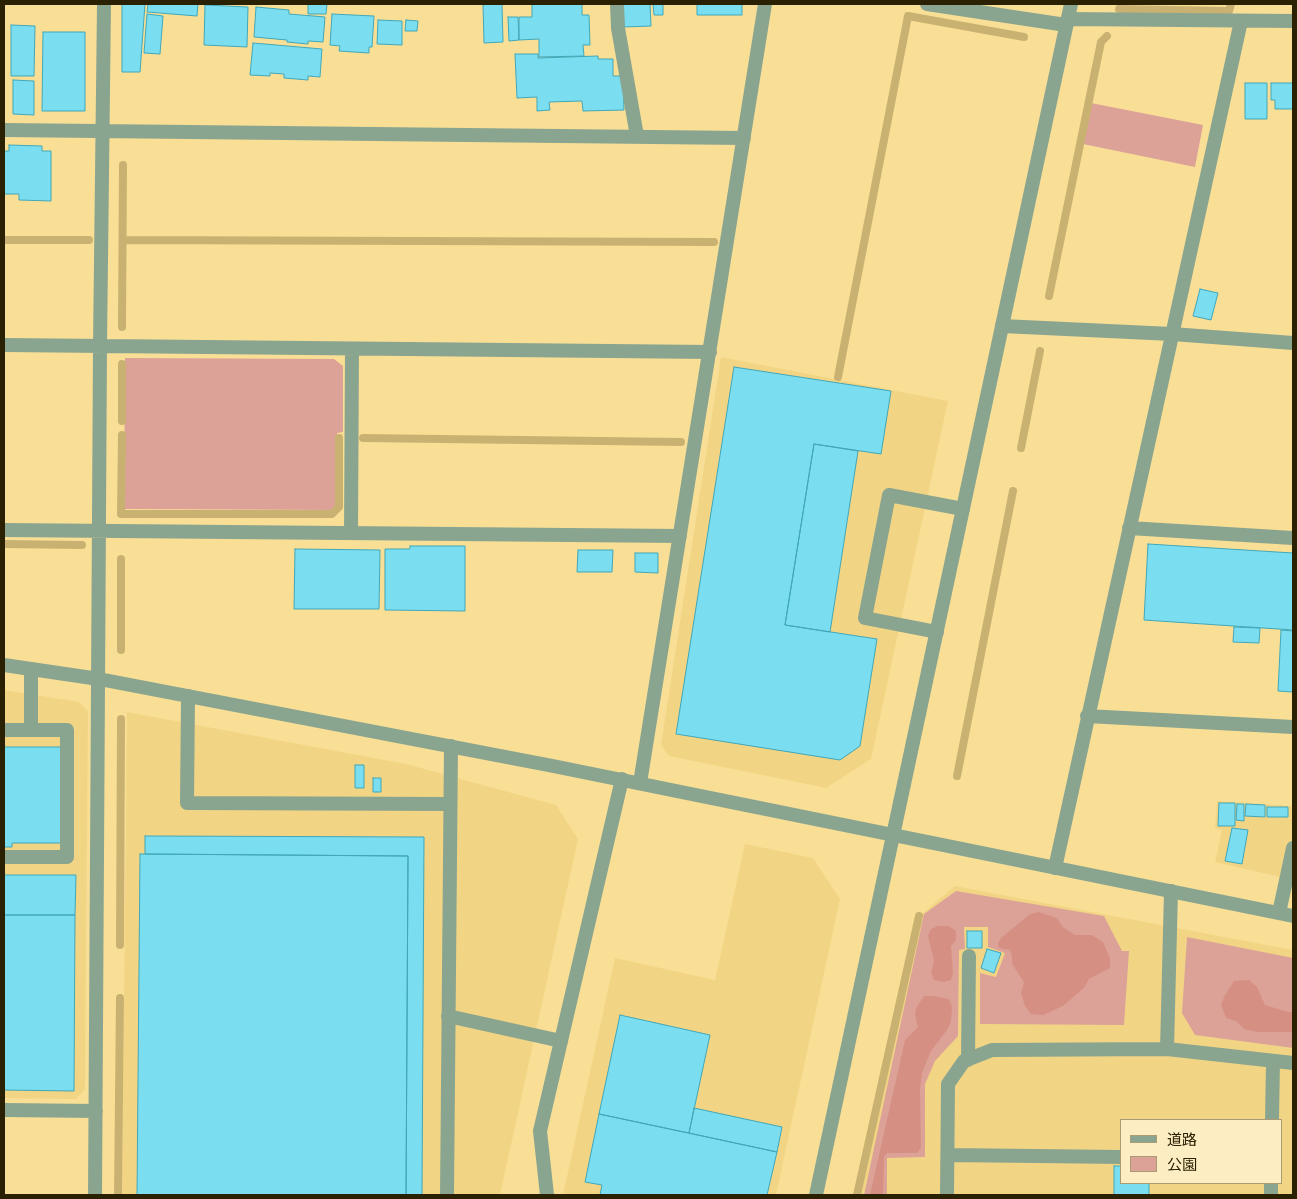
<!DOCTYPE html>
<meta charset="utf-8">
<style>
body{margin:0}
#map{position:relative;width:1297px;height:1199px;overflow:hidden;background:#f9df96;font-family:"PT Sans","Noto Sans JP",sans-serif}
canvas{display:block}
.frame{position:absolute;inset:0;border:5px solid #2a2002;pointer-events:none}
.legend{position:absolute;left:1120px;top:1119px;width:162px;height:65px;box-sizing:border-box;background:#fdedc3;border:1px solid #a99b76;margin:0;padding:6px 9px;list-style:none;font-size:15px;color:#2a2002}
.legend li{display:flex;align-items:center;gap:10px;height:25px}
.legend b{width:25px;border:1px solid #a99b76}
</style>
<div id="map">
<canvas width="1297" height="1199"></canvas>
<div class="frame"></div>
<ul class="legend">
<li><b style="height:6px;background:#8aa58f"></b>道路</li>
<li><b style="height:14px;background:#dca298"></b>公園</li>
</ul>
</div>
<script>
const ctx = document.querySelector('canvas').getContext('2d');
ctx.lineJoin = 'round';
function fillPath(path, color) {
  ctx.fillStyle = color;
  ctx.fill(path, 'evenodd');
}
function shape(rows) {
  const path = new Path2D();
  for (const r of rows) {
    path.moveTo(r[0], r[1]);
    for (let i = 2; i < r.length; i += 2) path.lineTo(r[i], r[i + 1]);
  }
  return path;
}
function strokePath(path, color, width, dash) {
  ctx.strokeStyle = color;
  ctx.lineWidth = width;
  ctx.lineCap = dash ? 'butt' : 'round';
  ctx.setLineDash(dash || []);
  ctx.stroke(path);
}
fillPath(shape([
 [721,357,948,401,871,759,826,788,669,756,661,745],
 [4,690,79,702,88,711,85,1089,76,1099,4,1098],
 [127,712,406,764,556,805,578,839,500,1195,122,1195],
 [1217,801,1293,806,1293,880,1215,862,1222,830,1215,828],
 [745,844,813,858,840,899,776,1195,563,1195,615,958,715,980],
 [955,886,1293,950,1293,1195,861,1195,923,913],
 [1121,1120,1281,1120,1281,1183,1121,1183]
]), '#f2d584');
fillPath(shape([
 [1091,103,1203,125,1195,167,1083,144],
 [125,358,334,359,343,366,343,432,337,433,336,508,334,510,124,509],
 [956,891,1104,916,1122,951,1129,951,1124,1025,980,1024,980,973,996,977,1005,953,988,947,988,927,964,927,965,949,959,950,958,1036,935,1061,925,1084,925,1157,887,1158,887,1195,864,1195,924,914],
 [1187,937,1293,958,1293,1048,1195,1035,1182,1013]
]), '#dca298');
fillPath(shape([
 [1039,912,1057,918,1063,927,1075,935,1092,935,1103,942,1110,958,1110,968,1089,979,1084,988,1063,1006,1043,1015,1031,1014,1025,1006,1021,993,1024,982,1012,964,1012,957,1010,950,999,948,998,943,1001,938,1030,914],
 [938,926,949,926,956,931,956,940,951,946,953,973,951,980,944,982,934,980,931,973,934,961,928,936,931,929],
 [1249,980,1257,987,1265,1005,1288,1012,1293,1012,1293,1032,1257,1032,1244,1029,1236,1021,1226,1018,1221,1005,1225,995,1234,981],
 [924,996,934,996,949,999,952,1007,951,1021,947,1030,931,1051,922,1073,920,1089,921,1148,917,1153,887,1153,884,1157,883,1195,870,1195,905,1040,918,1027,915,1014,916,1008]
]), '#d69083');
strokePath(shape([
 [1119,9,1229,11,1231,4],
 [4,240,89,240],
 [123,240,714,242],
 [1049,296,1101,42,1107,36],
 [122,327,123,165],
 [838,377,908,16,1024,37],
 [122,421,122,364],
 [122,435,121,514,332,514,339,507,339,438],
 [363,438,681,442],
 [1021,448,1040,351],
 [4,544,82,545],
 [121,650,121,559],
 [957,776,1013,491],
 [120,945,121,719],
 [118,1195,120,998],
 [857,1195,919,916]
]), '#c9b271', 8);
const building = shape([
 [122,4,145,4,140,72,122,72,122,4],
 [148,4,198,4,197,16,147,12,148,4],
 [308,4,327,4,326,14,308,14,308,4],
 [483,4,502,4,503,42,484,43,483,4],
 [532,4,582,4,582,15,589,15,590,45,583,45,584,56,539,57,539,39,519,40,519,17,532,17,532,4],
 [623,4,650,4,651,26,624,27,623,4],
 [653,4,663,4,663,15,654,15,653,4],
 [697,4,742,4,742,15,697,15,697,4],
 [205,5,248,7,247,47,204,45,205,5],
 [256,7,289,10,289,14,325,17,323,42,308,41,308,44,287,42,287,40,254,37,256,7],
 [147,14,163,16,160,54,144,53,147,14],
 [332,14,374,16,372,47,369,47,369,53,339,51,340,46,330,45,332,14],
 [508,17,518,17,519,40,509,41,508,17],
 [378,20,402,21,402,45,377,44,378,20],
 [406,20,418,21,417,31,405,31,406,20],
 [11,25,35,26,34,76,11,76,11,25],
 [43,32,85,32,85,111,42,111,43,32],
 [253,43,322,49,320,77,308,76,308,80,284,78,284,74,270,73,270,76,250,75,253,43],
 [515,54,538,54,538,58,598,56,598,59,613,59,613,76,623,76,624,110,583,111,582,101,549,102,550,110,537,111,537,97,517,98,515,54],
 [13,80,34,81,34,115,13,114,13,80],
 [1245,83,1267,83,1267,119,1245,119,1245,83],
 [1271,83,1293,83,1293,109,1275,109,1275,100,1271,100,1271,83],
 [9,145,42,146,42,151,51,151,51,201,19,200,19,194,4,194,4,151,9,151,9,145],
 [1200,289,1218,293,1211,320,1193,316,1200,289],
 [734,367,891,391,881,454,814,444,785,625,877,639,860,746,840,760,676,734,734,367],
 [814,444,858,451,830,632,785,625,814,444],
 [1148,544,1293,553,1293,630,1144,620,1148,544],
 [410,546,465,546,465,611,385,610,385,549,410,549,410,546],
 [295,549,380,550,379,609,294,609,295,549],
 [578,550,613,550,612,572,577,572,578,550],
 [635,553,658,553,658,573,635,572,635,553],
 [1234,627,1260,628,1259,643,1233,642,1234,627],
 [1281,630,1293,631,1293,692,1278,691,1281,630],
 [4,747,61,747,61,843,12,843,12,847,4,847,4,747],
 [355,765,364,765,364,788,355,788,355,765],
 [373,778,381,778,381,792,373,792,373,778],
 [1219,803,1235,803,1235,826,1218,826,1219,803],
 [1237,804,1244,804,1244,821,1236,820,1237,804],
 [1246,804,1265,805,1265,817,1245,816,1246,804],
 [1267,807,1288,807,1288,817,1267,817,1267,807],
 [1232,828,1248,830,1242,864,1225,861,1232,828],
 [145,836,424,837,422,1195,406,1195,408,856,145,854,145,836],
 [140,854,408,856,406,1195,137,1195,140,854],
 [4,875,76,875,75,915,4,915,4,875],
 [4,915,75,915,74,1091,4,1090,4,915],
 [967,931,982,931,982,948,967,948,967,931],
 [987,949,1001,953,994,973,981,968,987,949],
 [620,1015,710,1035,689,1133,599,1114,620,1015],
 [694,1108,782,1127,777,1152,689,1133,694,1108],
 [599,1114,777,1152,767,1195,600,1195,602,1185,585,1182,599,1114],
 [1114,1166,1121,1166,1121,1183,1149,1183,1149,1195,1114,1195,1114,1166]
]);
fillPath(building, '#7bdef0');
strokePath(building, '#41a7b9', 1);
strokePath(shape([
 [937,632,865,618,889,495,963,509],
 [31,669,31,730],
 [188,696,187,803,449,804],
 [4,730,67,730,67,857,4,857],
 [1171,891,1167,1049,1293,1063],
 [1279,913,1293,848],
 [448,1016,561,1041],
 [968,1060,969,956],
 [1272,1120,1273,1061],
 [948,1155,1121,1157],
 [447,1195,451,746],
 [947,1195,948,1084,964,1061,992,1050,1167,1049],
 [1271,1195,1271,1183]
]), '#8aa58f', 14);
strokePath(shape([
 [617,4,618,28,637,136],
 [927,4,1066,25],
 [1068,19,1293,21],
 [4,130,744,138],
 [1002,326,1172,334,1293,343],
 [4,345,710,352],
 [1129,528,1293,538],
 [4,530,680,536],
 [351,533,352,349],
 [1087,716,1293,727],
 [640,783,765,4],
 [1055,868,1241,21],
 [4,1110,96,1111],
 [95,1195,100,346,104,4],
 [547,1195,540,1131,622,779]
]), '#8aa58f', 14);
strokePath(shape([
 [4,665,99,679,553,766,1293,916],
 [816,1195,1071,4]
]), '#8aa58f', 14);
</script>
